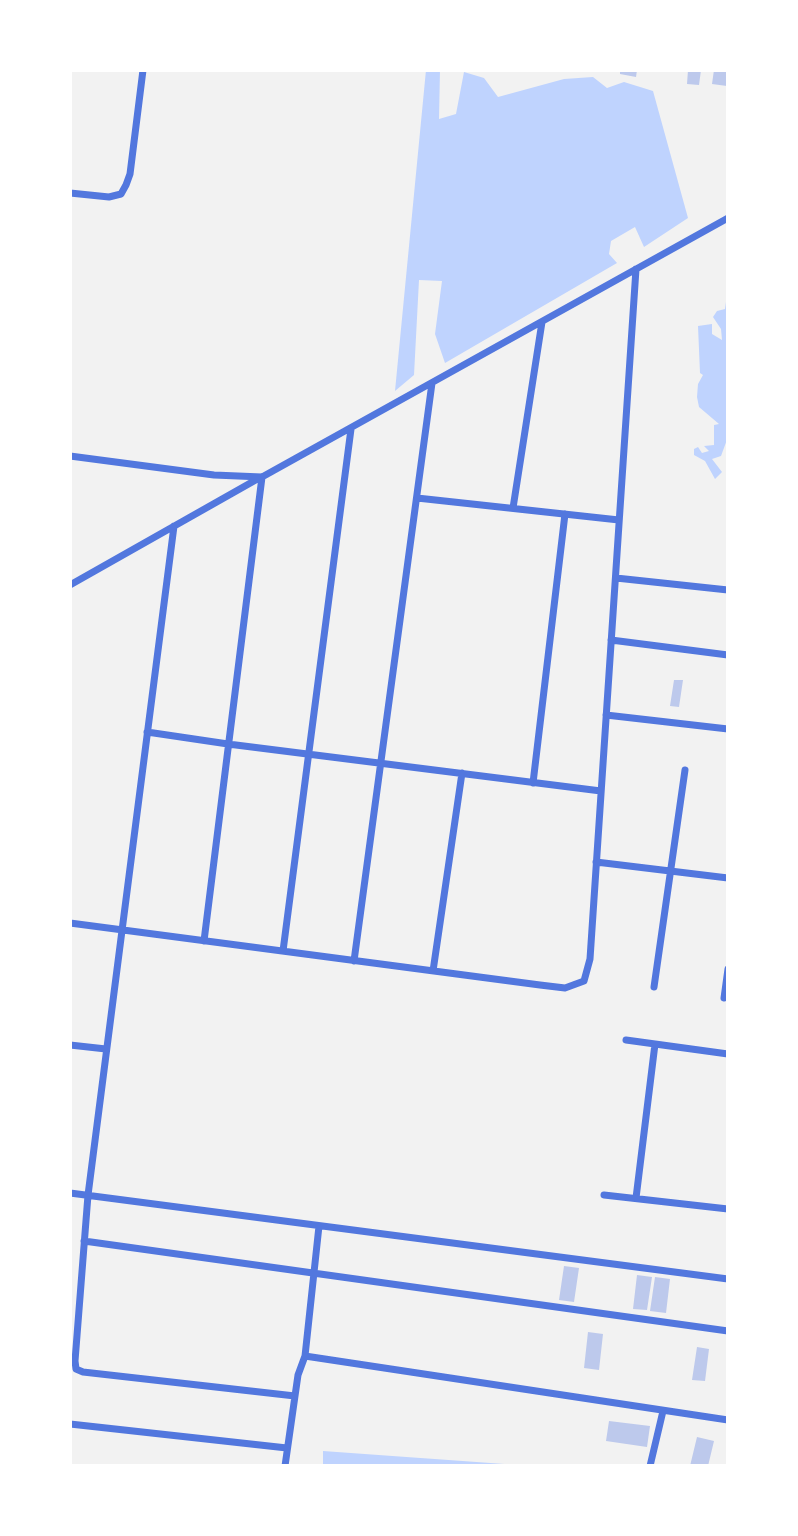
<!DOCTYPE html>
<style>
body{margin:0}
#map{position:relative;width:798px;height:1536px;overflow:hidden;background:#f2f2f2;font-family:"Varela Round",sans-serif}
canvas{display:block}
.frame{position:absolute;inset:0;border:72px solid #fff;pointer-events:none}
</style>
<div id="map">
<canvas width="798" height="1536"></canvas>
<div class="frame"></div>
</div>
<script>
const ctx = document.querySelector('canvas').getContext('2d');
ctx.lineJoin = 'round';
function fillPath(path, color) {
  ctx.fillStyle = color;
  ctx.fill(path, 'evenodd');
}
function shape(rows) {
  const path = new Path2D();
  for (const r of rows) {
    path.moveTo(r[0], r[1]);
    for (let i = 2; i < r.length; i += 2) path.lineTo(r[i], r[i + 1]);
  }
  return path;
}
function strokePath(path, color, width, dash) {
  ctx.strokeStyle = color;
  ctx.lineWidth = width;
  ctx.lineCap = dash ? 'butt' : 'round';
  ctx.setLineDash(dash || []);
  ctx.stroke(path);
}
fillPath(shape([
 [426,70,440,70,439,119,456,114,464,72,484,78,498,97,564,79,593,77,607,88,624,82,653,91,688,218,644,247,635,227,611,241,609,254,617,263,445,363,435,334,442,281,419,280,414,375,395,391],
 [726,302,728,437,721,456,712,459,722,472,715,479,705,461,694,455,694,449,698,447,702,453,709,451,704,446,714,445,714,425,719,424,699,407,697,397,698,384,703,375,700,373,698,326,712,324,712,334,722,340,721,329,713,317,717,311,725,309],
 [323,1451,532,1466,323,1466]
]), '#bfd3fe');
fillPath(shape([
 [620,70,637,70,636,77,620,74],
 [688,70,701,70,699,85,687,84],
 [714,70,728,70,727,86,712,84],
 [674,680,683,680,679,707,670,706],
 [564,1266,579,1268,574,1302,559,1300],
 [637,1275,652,1277,647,1310,633,1309],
 [655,1277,670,1279,666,1313,650,1311],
 [588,1332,603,1334,599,1370,584,1368],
 [697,1347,709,1349,705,1381,692,1380],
 [609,1421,650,1426,647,1447,606,1441],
 [697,1437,714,1441,708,1466,690,1466]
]), '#bdc9ec');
strokePath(shape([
 [70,193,109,197,121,194,126,185,130,174,143,70],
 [70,456,214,475,262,477,728,218],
 [417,498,619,520],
 [513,508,542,322],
 [174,526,88,1195,75,1361,76,1369,83,1372,295,1396],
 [616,578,728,590],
 [70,585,261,477],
 [611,640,728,655],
 [606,715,728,729],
 [147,732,228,744,601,791],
 [533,783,565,514],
 [596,862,728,878],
 [70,923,540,985,565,988,584,981,590,959,636,269],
 [204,941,262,477],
 [283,951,351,429],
 [354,961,432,383],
 [433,971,462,773],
 [654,987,685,770],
 [724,998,728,969],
 [626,1040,728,1054],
 [70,1045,106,1049],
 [70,1193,728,1279],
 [604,1195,728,1209],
 [636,1198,655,1044],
 [84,1241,728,1331],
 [305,1356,319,1226],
 [70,1424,287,1448],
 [285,1466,298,1375,305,1356,728,1420],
 [650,1466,663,1411]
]), '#5277de', 7);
</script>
